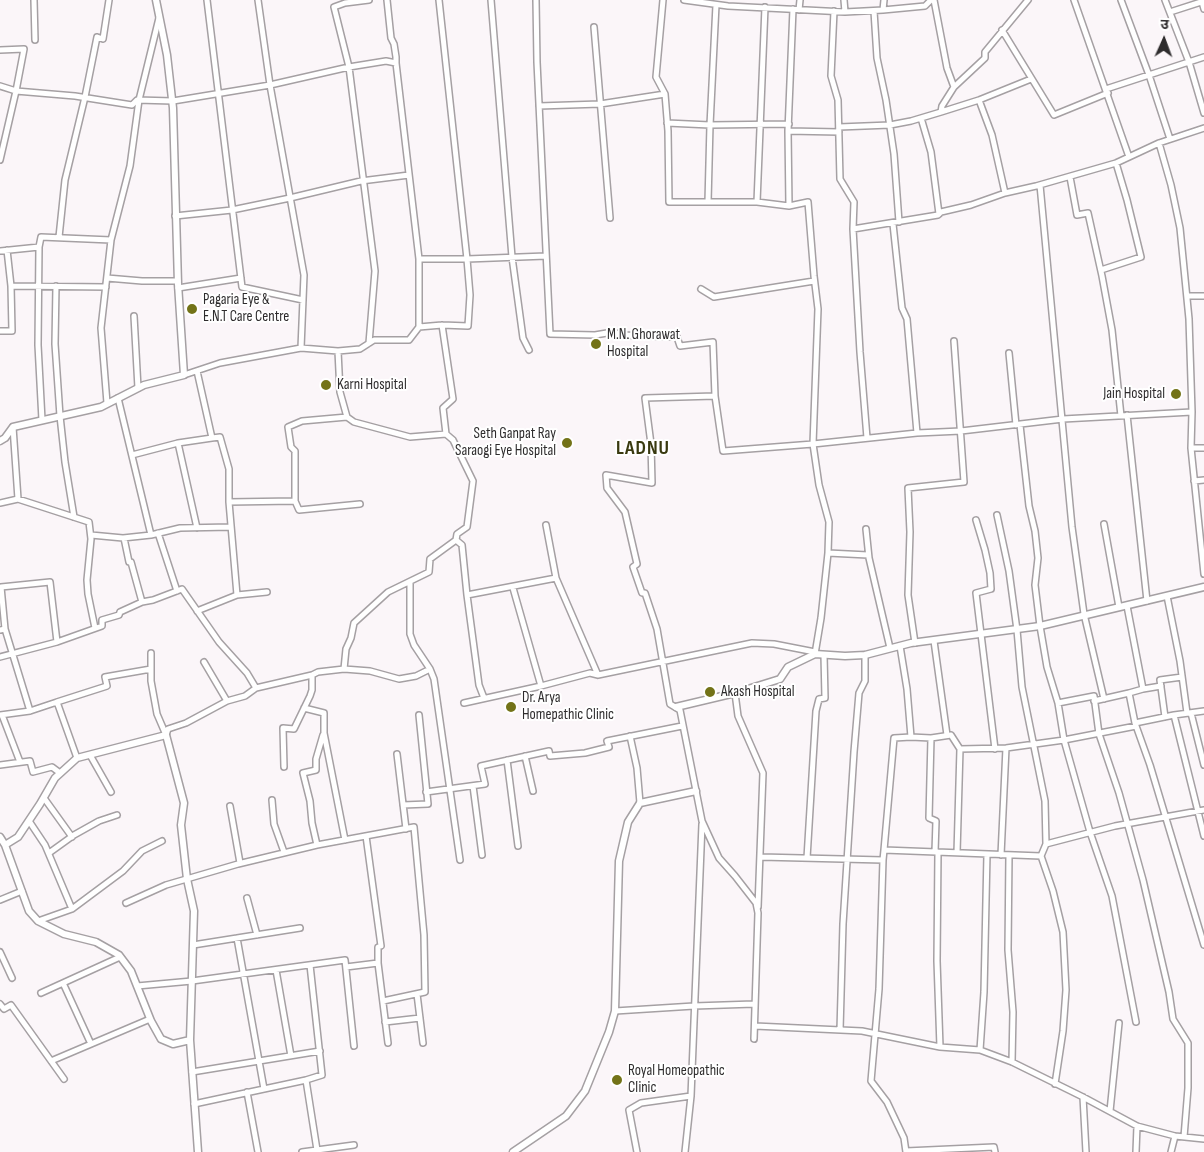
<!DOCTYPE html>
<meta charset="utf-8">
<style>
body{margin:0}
#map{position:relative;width:1204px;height:1152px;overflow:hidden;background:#fbf6f9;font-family:"Sofia Sans Condensed","Noto Sans Devanagari",sans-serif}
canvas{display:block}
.north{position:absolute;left:1139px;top:15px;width:50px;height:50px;-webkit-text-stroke:4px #fff;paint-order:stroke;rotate:2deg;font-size:14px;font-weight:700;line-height:20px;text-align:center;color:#2e2c2d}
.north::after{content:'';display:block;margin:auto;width:18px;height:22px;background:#2e2c2d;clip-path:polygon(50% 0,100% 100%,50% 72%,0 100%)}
</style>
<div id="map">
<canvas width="1204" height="1152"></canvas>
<div class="north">उ</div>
</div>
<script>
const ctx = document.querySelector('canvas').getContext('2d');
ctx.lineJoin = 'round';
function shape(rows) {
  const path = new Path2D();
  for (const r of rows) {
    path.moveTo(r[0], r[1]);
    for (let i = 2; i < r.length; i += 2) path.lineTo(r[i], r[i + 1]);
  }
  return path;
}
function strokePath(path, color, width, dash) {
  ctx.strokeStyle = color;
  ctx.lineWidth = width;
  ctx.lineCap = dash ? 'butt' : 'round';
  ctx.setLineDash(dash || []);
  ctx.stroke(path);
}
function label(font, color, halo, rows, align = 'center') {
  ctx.font = font + ' "Sofia Sans Condensed",sans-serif';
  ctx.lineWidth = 4;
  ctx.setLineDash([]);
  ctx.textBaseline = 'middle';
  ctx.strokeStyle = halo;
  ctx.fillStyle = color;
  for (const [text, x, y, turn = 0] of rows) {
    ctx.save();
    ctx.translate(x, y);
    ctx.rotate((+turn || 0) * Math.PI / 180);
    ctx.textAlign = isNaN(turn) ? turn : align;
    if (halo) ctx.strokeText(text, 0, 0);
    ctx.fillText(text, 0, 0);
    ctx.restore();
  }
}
const minor = shape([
 [34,0,35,40],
 [207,0,242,287,303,300],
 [258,0,270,85,304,275,301,348],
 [369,0,345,3,334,7,349,67,375,271,369,343],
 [387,0,391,38,394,44,396,57,396,63,419,259,467,259,439,0],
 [491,0,512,257,523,338,529,350],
 [536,0,537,62,550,334,595,335,613,332,622,335,677,337,680,346,713,342,715,396,645,398,651,444,652,483,606,475,607,488,625,512,637,564,633,567,642,593,645,593,657,629,670,704,680,710,702,821,719,858,735,876,756,903,758,913,754,1039],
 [663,0,656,77,665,94,668,131,669,202,757,202,789,206],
 [684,0,728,6,845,12,883,10,925,6,931,0],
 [844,0,845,12],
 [934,0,947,68,954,87],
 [1074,0,1129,157],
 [1121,0,1149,75,1170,139],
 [1165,0,1189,62,1204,113],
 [1202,2,1204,9],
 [799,10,800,0],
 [883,10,884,0],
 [834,11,831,76,838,100,840,179,854,202,853,229,938,215,941,212,971,205,1005,193,1036,186,1116,163,1159,143,1204,128],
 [874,11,877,58,886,100,894,154,899,222],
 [1170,12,1204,1],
 [594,27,610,218],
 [1002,30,1054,115,1108,93],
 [0,50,24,49,16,91,0,160],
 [0,86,16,91,75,96,132,105,137,100,173,101,270,85,349,67,386,61,396,63],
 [1106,89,1204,57],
 [979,100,992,135,1005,193],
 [539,106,600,104,665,94],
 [941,112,979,100,1031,79],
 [921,118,931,152,939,214],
 [667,123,710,125,789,124],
 [839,127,890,125,911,121,941,112,942,106,954,87,985,58,985,52,1028,0],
 [788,131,839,132],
 [1070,177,1077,215,1088,213,1102,276,1112,330,1121,416],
 [1040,185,1072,527,1084,614,1104,699],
 [708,202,710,125,716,5],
 [757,202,765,7],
 [175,216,232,210,290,198,361,181,409,175],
 [893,224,902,308,907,319,917,433,961,431,1063,419,1192,412,1189,319,1180,228,1171,185,1159,143],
 [853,229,860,352,867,438],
 [59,237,65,180,85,97,97,37,103,39,109,0],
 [0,251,39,247],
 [1101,270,1141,257,1127,200,1116,163],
 [107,278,142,281,178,281],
 [11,286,106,287],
 [56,286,55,344,60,416,65,462,74,517],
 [178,288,241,278],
 [701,289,714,297,814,281],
 [1187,296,1204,296],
 [134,316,138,388],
 [419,327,419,259],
 [0,331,12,331,11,286,7,250],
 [338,351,340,392,347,417,354,422,410,437,446,434],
 [1009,353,1016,425],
 [197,371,212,438,220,437,229,469,229,502,237,595],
 [184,375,220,363,301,348,338,351,360,349,374,340,409,340,419,327,442,325,468,326,470,295,467,259,546,256],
 [715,396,723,451,813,444,818,309,814,276,808,202,789,206,788,131,793,9],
 [118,398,151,535],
 [107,403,101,328,111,240,130,166,139,100,159,18],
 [1192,412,1191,448,1204,448],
 [1127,415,1147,601],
 [42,420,38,345,39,247,41,237,111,240],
 [1020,425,1029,506,1035,531,1038,558,1035,585,1040,626,1047,667,1058,703,1064,740,1090,832,1112,896,1136,1022],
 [13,427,18,499],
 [178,443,197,528],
 [1191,448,1204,574],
 [132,455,178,443,212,438],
 [1194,481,1204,480],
 [295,501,295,451,291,447,288,427,302,421,347,417],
 [229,502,295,501,299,510,360,504],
 [0,503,18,499,89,522,91,539,87,580,88,594,95,628],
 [997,515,1009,571,1017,630,1022,687,1045,801,1046,844],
 [976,520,985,550,990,573,991,589,976,593,995,749],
 [1104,524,1119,607],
 [546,525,556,578,598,675],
 [866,529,869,558,890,648],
 [158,533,177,591],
 [91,535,123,538,151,535,180,528,231,527],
 [124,538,129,562,131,562,142,602],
 [456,540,462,545,467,595,479,685,484,698],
 [828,553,868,555],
 [410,582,410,634,414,645,430,669,434,679,460,860],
 [513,588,541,686],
 [467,595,556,578],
 [1167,596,1180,661,1187,713],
 [1127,606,1143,689],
 [197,611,237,595,267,592],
 [5,629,1,587,50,582,57,642],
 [0,630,5,629,30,711],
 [934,641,947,735],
 [915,643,908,595,910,532,908,488,964,482,954,341],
 [151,653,151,681,157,714,166,735],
 [815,654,821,618,828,553,829,522,819,485,813,444,917,433],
 [0,657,57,642,102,626,102,620,119,615,120,612,142,602,153,600,182,589,219,642,247,673,256,688],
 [204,662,227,701],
 [344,669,346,649,351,638,354,623,388,592,429,572,430,559,456,540,457,534,467,527,473,481,453,440,446,434,443,408,453,399,442,325],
 [735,693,738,716,763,773,758,907],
 [1129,693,1143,689,1161,686],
 [1094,701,1129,693,1135,723,1150,765,1204,945],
 [57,702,107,686,105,677,151,669],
 [464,703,541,686,590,673,598,675,752,643,774,644,815,652],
 [1058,703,1094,696,1099,734,1119,793,1143,880,1169,992,1173,1019,1188,1043,1188,1088,1184,1137],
 [304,708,324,713,324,733,345,840],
 [1191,713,1204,765],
 [0,715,30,711,57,702,77,758],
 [2,715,20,762],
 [1174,715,1204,711],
 [1165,717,1160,680,1182,677],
 [1135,723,1174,715,1204,836],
 [166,735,168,729,186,723,227,701,245,696,256,688,312,675,318,672,344,669,370,671,399,679,416,676,430,669],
 [630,736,637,768,640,803],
 [911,737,931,738,929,818,936,821,935,852],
 [931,738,951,735,960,749,957,853],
 [960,749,1006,748,1064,740,1136,726],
 [397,754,406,829],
 [90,755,111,792],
 [525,756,533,791],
 [507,760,518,846],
 [0,765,30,761,33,772,52,767,60,773],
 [284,767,283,728,294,729,310,696,312,690,312,675],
 [473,786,482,855],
 [426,792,485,784,481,766,549,751,550,756,585,753,609,747,607,741,682,726],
 [44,798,72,837],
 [272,800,274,824,284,852],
 [403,805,428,804,419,715],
 [230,806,240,863],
 [29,821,45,845,72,909],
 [366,836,381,946,378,947,378,963,388,1043],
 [317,845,312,823,310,801,303,773,316,770,316,759,323,735],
 [884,850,894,738,911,737,907,689,900,646],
 [938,852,937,961,940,1047],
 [49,853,74,835,99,821,117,815],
 [1001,855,1006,748],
 [1009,855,1008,950,1013,1012,1012,1062],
 [1041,856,1053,891,1063,932,1066,990,1063,1031,1055,1084],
 [761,857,883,860,884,850,1041,856,1046,844,1115,826,1204,810],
 [807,858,816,711,819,699,825,698,824,655],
 [883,860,879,989,871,1081,887,1102,904,1138,906,1152],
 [247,898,257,935],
 [0,900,22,891],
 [126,903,166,885,238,864,317,845,414,827,424,935,425,992,383,1001],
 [38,921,72,909,123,871,142,851,162,841],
 [237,938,264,1089],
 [193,945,300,928],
 [0,952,12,978],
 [346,967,378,963],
 [276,970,291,1056],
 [63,983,91,1044],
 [137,986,192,981,345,960,354,1046],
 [41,993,120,957],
 [417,994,423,1043],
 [0,1004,4,1009,11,1005,64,1079],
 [615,1011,694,1006,754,1004],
 [385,1022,420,1018],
 [755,1026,862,1031,940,1047,980,1050,1012,1062,1083,1097,1137,1126,1175,1136,1204,1139],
 [840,1030,843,924,854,752,859,693,865,681,865,655],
 [980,1050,984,992,987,854],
 [51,1061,150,1019],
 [192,1072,320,1051],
 [306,1080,322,1075,310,965],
 [247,1092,258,1152],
 [1083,1097,1086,1152],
 [194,1104,306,1080,317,1150],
 [1110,1111,1119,1023],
 [906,1151,994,1147,995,1152],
 [302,1152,354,1145],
 [637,1152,629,1110,641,1103,691,1096],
 [685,1152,691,1096,702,824],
 [1136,1152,1137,1126],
 [1171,1152,1175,1136]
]);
const tertiary = shape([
 [0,441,5,438,13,427,101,407,144,385,184,375,178,284,173,108,167,55,156,0],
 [676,707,735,693,780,679,788,667,815,654,845,656,865,655,911,643,1040,626,1204,587],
 [0,837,5,845,29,911,38,921,64,934,96,942,119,955,131,971,151,1021,161,1039,173,1044,190,1040],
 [5,845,18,837,40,804,55,778,77,758,166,735,184,803,181,825,187,879,194,911,190,1040,198,1152],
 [513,1152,566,1116,585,1091,609,1032,615,1011,619,861,628,822,640,803,696,791]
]);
strokePath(minor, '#a5a0a3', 8);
strokePath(tertiary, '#a5a0a3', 9);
strokePath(minor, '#fff', 5);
strokePath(tertiary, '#fff', 6);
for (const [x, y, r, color] of [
 [192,309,6,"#737318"],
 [596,344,6,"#737318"],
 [326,385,6,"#737318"],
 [1176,394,6,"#737318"],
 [567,443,6,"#737318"],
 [710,692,6,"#737318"],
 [511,707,6,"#737318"],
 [617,1080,6,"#737318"]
]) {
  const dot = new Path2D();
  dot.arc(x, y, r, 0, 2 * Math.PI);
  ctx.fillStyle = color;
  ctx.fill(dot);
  strokePath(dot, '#fff', 2);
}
label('15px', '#2e2c2d', '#fff', [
 ["Pagaria Eye &",203,300],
 ["E.N.T Care Centre",203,317],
 ["M.N. Ghorawat",607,335],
 ["Hospital",607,352],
 ["Karni Hospital",337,385],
 ["Jain Hospital",1165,394,"right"],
 ["Seth Ganpat Ray",556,434,"right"],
 ["Saraogi Eye Hospital",556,451,"right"],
 ["Akash Hospital",721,692],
 ["Dr. Arya",522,698],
 ["Homepathic Clinic",522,715],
 ["Royal Homeopathic",628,1071],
 ["Clinic",628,1088]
], 'left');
ctx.letterSpacing = '1px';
label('bold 20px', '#393a10', '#fff', [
 ["LADNU",643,449]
]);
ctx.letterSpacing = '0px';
</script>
